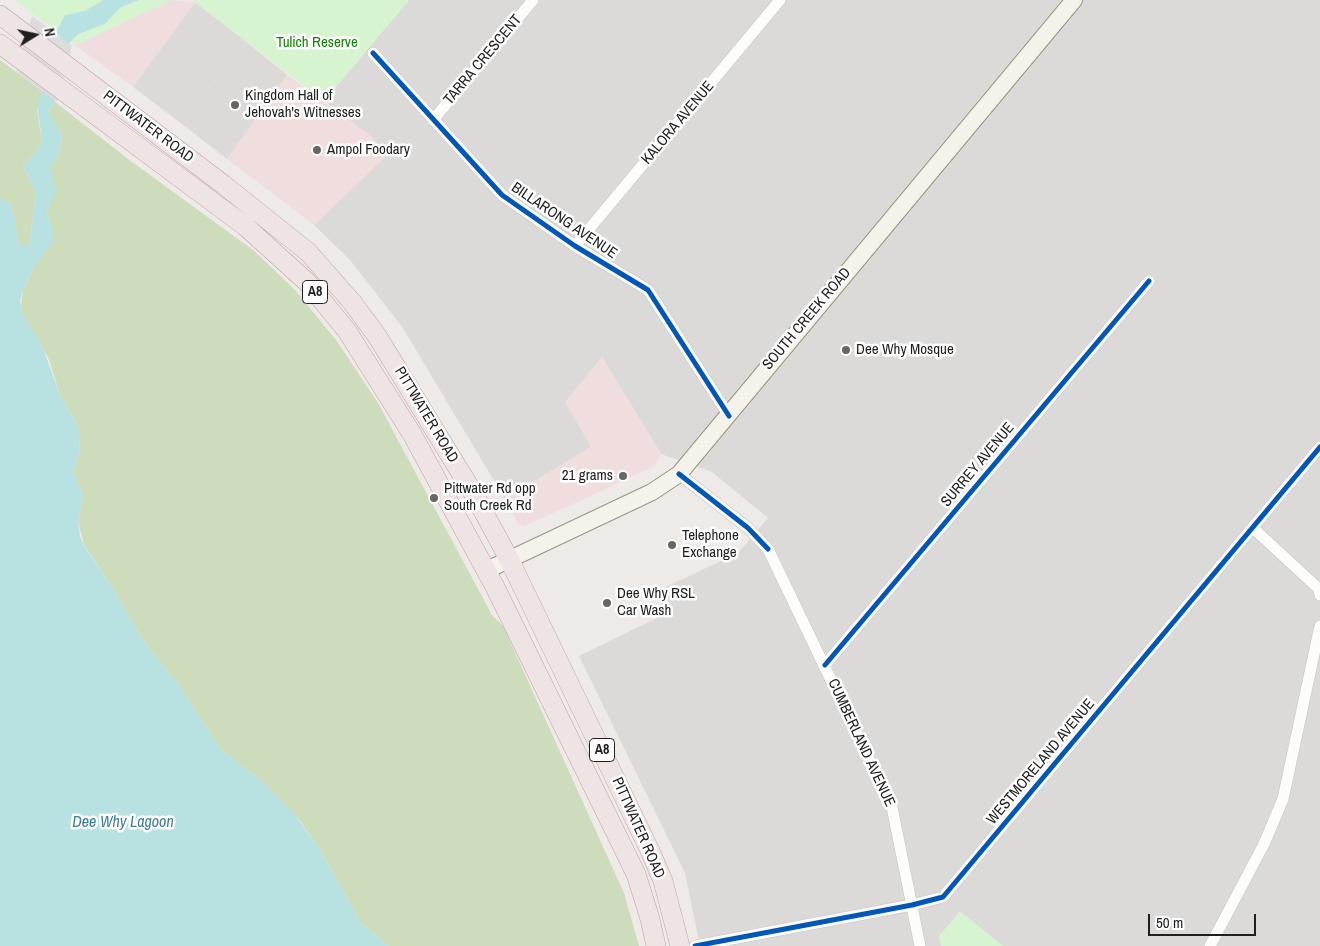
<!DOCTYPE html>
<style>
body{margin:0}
#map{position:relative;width:1320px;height:946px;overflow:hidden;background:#edeae7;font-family:"Archivo Narrow",sans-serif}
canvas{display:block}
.north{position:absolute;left:10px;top:10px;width:50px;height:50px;-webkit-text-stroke:4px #fff;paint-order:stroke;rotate:80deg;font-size:14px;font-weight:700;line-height:20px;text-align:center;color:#1f1f1f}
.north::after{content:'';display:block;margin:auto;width:18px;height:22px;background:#1f1f1f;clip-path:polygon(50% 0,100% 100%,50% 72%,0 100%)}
.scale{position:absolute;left:1148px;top:914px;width:108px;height:22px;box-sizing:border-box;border:2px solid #1f1f1f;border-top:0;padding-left:6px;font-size:15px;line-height:18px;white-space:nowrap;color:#1f1f1f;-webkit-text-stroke:4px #fff;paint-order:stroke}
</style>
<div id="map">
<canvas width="1320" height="946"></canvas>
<div class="north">N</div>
<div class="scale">50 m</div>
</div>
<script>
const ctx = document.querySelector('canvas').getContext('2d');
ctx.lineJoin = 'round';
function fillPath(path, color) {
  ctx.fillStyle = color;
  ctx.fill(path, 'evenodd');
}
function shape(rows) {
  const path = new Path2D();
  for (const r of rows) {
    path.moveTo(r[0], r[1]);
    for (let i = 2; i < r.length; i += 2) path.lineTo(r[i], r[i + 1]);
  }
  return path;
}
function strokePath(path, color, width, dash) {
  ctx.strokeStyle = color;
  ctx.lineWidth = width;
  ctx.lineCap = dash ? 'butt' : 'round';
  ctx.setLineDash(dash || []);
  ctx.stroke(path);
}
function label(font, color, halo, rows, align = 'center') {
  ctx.font = font + ' "Archivo Narrow",sans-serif';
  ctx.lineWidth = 5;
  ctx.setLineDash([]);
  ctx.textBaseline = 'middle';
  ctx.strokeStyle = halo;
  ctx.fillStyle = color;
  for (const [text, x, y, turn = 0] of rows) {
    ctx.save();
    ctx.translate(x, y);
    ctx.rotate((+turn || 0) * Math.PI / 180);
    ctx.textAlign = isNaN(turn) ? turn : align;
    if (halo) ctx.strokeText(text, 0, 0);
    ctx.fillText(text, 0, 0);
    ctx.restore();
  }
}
fillPath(shape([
 [409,0,1320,0,1320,946,700,946,685,873,579,656,667,613,653,593,738,553,768,518,712,472,661,454,602,357,591,447,505,499,403,328,350,260,314,225,387,155,369,135,324,101],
 [195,2,244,40,182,124,133,87]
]), '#dcdad9');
fillPath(shape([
 [172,0,195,2,133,87,75,45],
 [287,75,369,135,387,155,314,225,227,159],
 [602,357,661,454,655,466,525,526,518,524,505,499,591,447,565,402]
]), '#f0ddde');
fillPath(shape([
 [244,40,287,75,227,159,182,124]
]), '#dbdad9');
fillPath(shape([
 [0,60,42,91,37,111,42,141,35,154,23,166,36,194,29,246,19,245,12,205,0,198],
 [54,101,128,159,253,250,295,290,336,340,378,403,492,615,503,626,624,893,639,946,388,946,361,923,319,848,300,821,259,779,222,751,178,684,142,639,112,587,84,545,78,521,83,495,73,470,80,451,78,427,60,395,49,359,22,313,21,306,23,290,52,227,47,212,50,205,50,167,59,154,62,134,48,113]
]), '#cddcbb');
fillPath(shape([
 [14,0,172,0,75,45],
 [192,0,409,0,324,101],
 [960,911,1003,946,941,946,939,936]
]), '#d7f4d1');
fillPath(shape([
 [103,0,139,0,121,7,106,23,77,35,65,48,57,97,48,112,62,134,59,154,50,167,56,191,47,212,52,227,53,242,32,270,23,290,20,301,22,313,43,348,60,395,78,427,80,451,73,470,83,495,78,521,80,536,84,546,112,587,142,639,178,684,222,751,259,779,291,810,319,848,361,923,388,946,0,946,0,198,12,205,19,244,29,246,36,194,23,166,35,154,42,141,37,104,44,87,54,36,65,15,85,11]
]), '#b8e1e2');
fillPath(shape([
 [32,16,72,46,57,102,16,72]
]), '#dddcda');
const minor = shape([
 [373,53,502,195,575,246,648,290,729,416],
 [433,120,533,0],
 [575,246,780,0],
 [679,474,748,528,768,549,892,807,920,946],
 [1254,529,1319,589,1320,595],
 [825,665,1149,281],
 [695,946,912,905,943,897,1320,447],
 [1210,946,1264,844,1283,799,1320,626]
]);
const secondary = shape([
 [487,570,652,492,679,474,1074,0]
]);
const trunk = shape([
 [0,15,224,185,308,252,352,302,377,336,475,496,509,559,651,853,663,881,680,946],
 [0,44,245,226,307,282,347,331,412,434,495,587,636,874,650,919,656,946]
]);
strokePath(minor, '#c4c3c2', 12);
strokePath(secondary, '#98967e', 18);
strokePath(trunk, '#c49caf', 20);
strokePath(minor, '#fcfcfb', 11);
strokePath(secondary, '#f4f2ea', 16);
strokePath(trunk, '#eee4e3', 19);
strokePath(shape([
 [373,53,502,195,575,246,648,290,729,416],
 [679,474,748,528,768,549],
 [825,665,1149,281],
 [695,946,912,905,943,897,1320,447]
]), '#0057b8', 5);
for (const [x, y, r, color] of [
 [235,105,5,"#676665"],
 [317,150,5,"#676665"],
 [846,350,5,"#676665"],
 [623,476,5,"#676665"],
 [434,498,5,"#676665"],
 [672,545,5,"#676665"],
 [607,603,5,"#676665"]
]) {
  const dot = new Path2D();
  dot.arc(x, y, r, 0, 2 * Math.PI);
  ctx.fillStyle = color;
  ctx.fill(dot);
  strokePath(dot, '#fff', 2);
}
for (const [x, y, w] of [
 [315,292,25],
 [602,750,25]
]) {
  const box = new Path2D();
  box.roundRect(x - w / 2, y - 11.5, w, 23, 4);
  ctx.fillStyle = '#fff';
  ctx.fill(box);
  strokePath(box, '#1f1f1f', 1);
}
label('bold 14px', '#1f1f1f', null, [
 ["A8",315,292],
 ["A8",602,750]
]);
label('15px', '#118306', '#fff', [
 ["Tulich Reserve",317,43]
]);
label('15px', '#1f1f1f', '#fff', [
 ["TARRA CRESCENT",483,60,-50],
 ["KALORA AVENUE",678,123,-50],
 ["PITTWATER ROAD",148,127,37],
 ["BILLARONG AVENUE",564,221,34],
 ["SOUTH CREEK ROAD",807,319,-50],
 ["PITTWATER ROAD",426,415,59],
 ["SURREY AVENUE",978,465,-50],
 ["CUMBERLAND AVENUE",861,743,65],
 ["WESTMORELAND AVENUE",1041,762,-50],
 ["PITTWATER ROAD",638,828,66]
]);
label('15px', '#1f1f1f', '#fff', [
 ["Kingdom Hall of",245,96],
 ["Jehovah's Witnesses",245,113],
 ["Ampol Foodary",327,150],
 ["Dee Why Mosque",856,350],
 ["21 grams",613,476,"right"],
 ["Pittwater Rd opp",444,489],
 ["South Creek Rd",444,506],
 ["Telephone",682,536],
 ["Exchange",682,553],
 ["Dee Why RSL",617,594],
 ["Car Wash",617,611]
], 'left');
label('italic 16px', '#3e7d9c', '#fff', [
 ["Dee Why Lagoon",123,823]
]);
</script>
